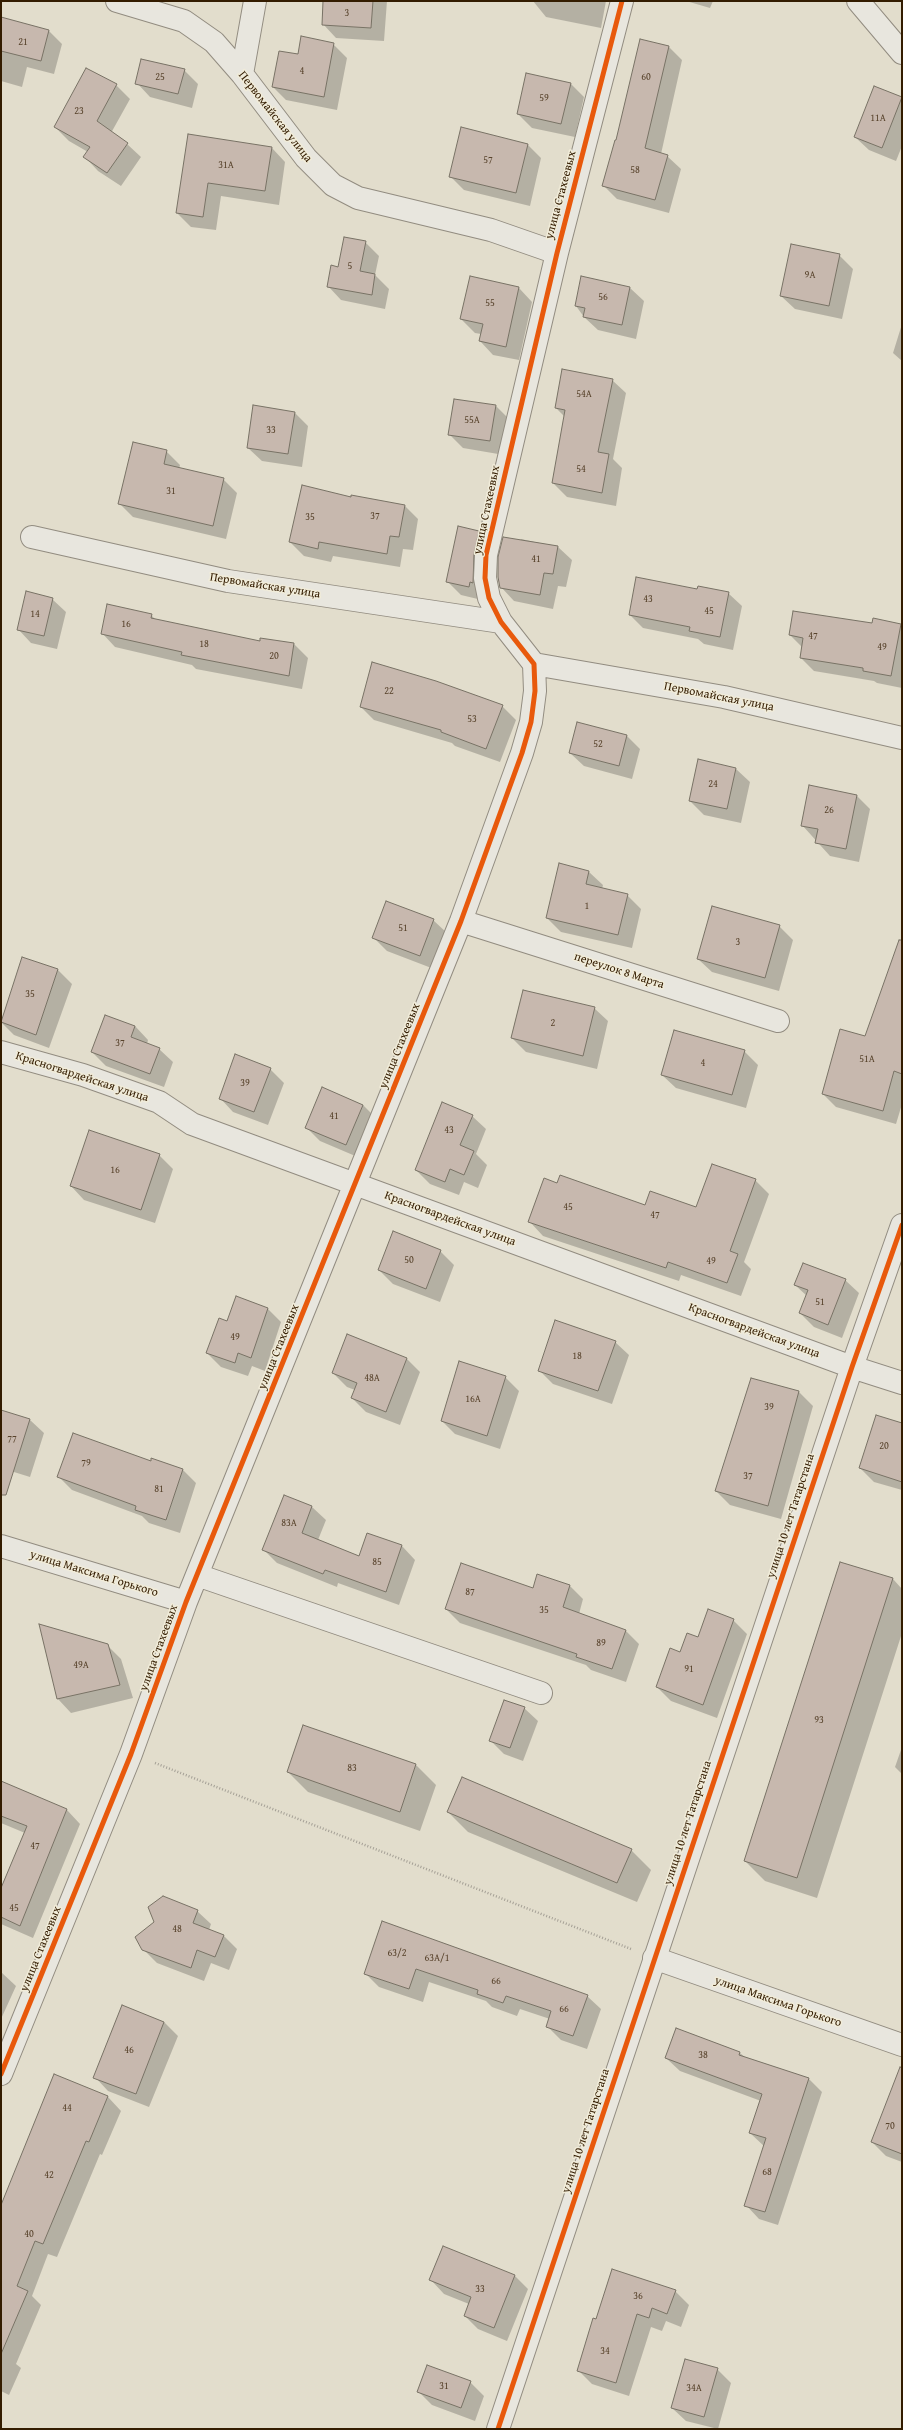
<!DOCTYPE html>
<meta charset="utf-8">
<style>
body{margin:0}
#map{position:relative;width:903px;height:2430px;overflow:hidden;background:#e2ddcc;font-family:"Gentium Book Plus",serif}
canvas{display:block}
.frame{position:absolute;inset:0;border:2px solid #331c00;pointer-events:none}
</style>
<div id="map">
<canvas width="903" height="2430"></canvas>
<div class="frame"></div>
</div>
<script>
const ctx = document.querySelector('canvas').getContext('2d');
ctx.lineJoin = 'round';
function fillPath(path, color) {
  ctx.fillStyle = color;
  ctx.fill(path, 'evenodd');
}
function shape(rows) {
  const path = new Path2D();
  for (const r of rows) {
    path.moveTo(r[0], r[1]);
    for (let i = 2; i < r.length; i += 2) path.lineTo(r[i], r[i + 1]);
  }
  return path;
}
function strokePath(path, color, width, dash) {
  ctx.strokeStyle = color;
  ctx.lineWidth = width;
  ctx.lineCap = dash ? 'butt' : 'round';
  ctx.setLineDash(dash || []);
  ctx.stroke(path);
}
function label(font, color, halo, rows, align = 'center') {
  ctx.font = font + ' "Gentium Book Plus",serif';
  ctx.lineWidth = 3;
  ctx.setLineDash([]);
  ctx.textBaseline = 'middle';
  ctx.strokeStyle = halo;
  ctx.fillStyle = color;
  for (const [text, x, y, turn = 0] of rows) {
    ctx.save();
    ctx.translate(x, y);
    ctx.rotate((+turn || 0) * Math.PI / 180);
    ctx.textAlign = isNaN(turn) ? turn : align;
    if (halo) ctx.strokeText(text, 0, 0);
    ctx.fillText(text, 0, 0);
    ctx.restore();
  }
}
fillPath(shape([
 [324,1,387,1,384,41,336,38,323,24],
 [533,1,606,1,601,28,546,17],
 [686,1,713,1,710,8],
 [1,18,49,31,62,44,54,74,27,67,22,87,1,81],
 [333,44,347,58,337,110,286,100,273,87,298,55],
 [668,46,682,60,661,154,667,156,681,169,669,213,617,199,603,185,617,142],
 [87,69,116,85,130,99,111,133,127,144,141,157,121,186,98,171,85,157,88,152,69,141,55,127],
 [184,70,198,84,192,108,150,97,137,83],
 [570,83,584,97,575,137,532,128,518,114],
 [875,87,902,98,902,146,896,161,869,150,855,137],
 [188,137,272,148,285,162,279,205,221,196,216,230,191,227,177,213],
 [527,144,541,158,530,206,464,190,450,176],
 [365,242,379,256,375,275,389,289,385,309,341,300,328,286,339,268],
 [839,255,853,269,842,319,795,309,781,296],
 [582,277,630,288,644,301,636,339,598,330,584,317,576,306],
 [519,288,532,302,519,360,493,355,480,341,481,334,475,333,461,319],
 [902,324,902,361,893,353],
 [612,380,626,393,613,459,622,468,616,506,567,497,553,483,565,417,556,408],
 [455,400,496,406,510,420,504,455,463,448,449,434],
 [294,412,308,426,302,467,262,461,248,448],
 [166,451,180,465,179,469,223,479,237,493,226,539,133,517,119,503],
 [351,498,405,506,418,519,413,550,403,549,400,567,333,556,331,562,304,556,290,542],
 [478,532,492,546,482,600,461,595,447,581],
 [521,539,558,547,572,560,566,587,558,586,553,609,514,601,501,587],
 [698,590,728,593,742,606,733,650,704,644,698,639,643,628,630,615],
 [52,599,66,612,57,649,31,643,18,629],
 [151,615,156,620,261,642,261,639,294,644,308,658,302,689,196,669,192,665,115,647,102,633],
 [874,619,902,626,902,688,877,683,874,681,814,671,801,658,802,647,790,635,873,624],
 [502,706,516,720,500,762,455,746,452,743,374,720,361,707],
 [626,735,640,749,632,779,584,766,570,753],
 [699,760,736,769,750,782,741,823,704,815,690,801],
 [857,796,870,809,859,862,830,856,802,825],
 [560,865,589,872,603,885,602,889,627,895,641,909,632,948,561,932,547,918],
 [433,920,447,933,434,969,387,951,373,937],
 [779,926,793,940,779,991,712,972,698,959],
 [902,952,902,1104,896,1124,836,1107,823,1094,866,1037],
 [23,958,58,970,72,984,49,1048,14,1035,1,1022],
 [594,1008,608,1021,597,1069,526,1052,512,1038],
 [135,1026,148,1040,147,1044,159,1049,173,1062,164,1087,106,1066,92,1052],
 [744,1051,758,1065,746,1108,676,1088,662,1075],
 [270,1069,284,1083,268,1125,233,1112,220,1098],
 [323,1088,363,1105,377,1119,360,1158,320,1141,306,1127],
 [472,1116,486,1129,476,1154,487,1165,478,1188,464,1182,459,1195,430,1184,416,1170],
 [159,1155,173,1169,155,1223,84,1200,71,1186],
 [755,1180,769,1194,744,1262,751,1269,741,1296,681,1275,679,1281,543,1236,530,1222,558,1184,646,1206,697,1208],
 [440,1251,454,1265,440,1302,393,1284,379,1270],
 [845,1280,859,1293,842,1338,814,1327,800,1313,807,1296,795,1285],
 [268,1309,281,1322,265,1371,252,1366,248,1376,221,1367,207,1353,228,1322],
 [615,1342,629,1355,612,1404,553,1384,539,1370],
 [407,1359,420,1372,400,1425,366,1412,352,1398,355,1390,347,1387,333,1373],
 [505,1377,519,1391,500,1449,455,1434,442,1421],
 [752,1379,799,1392,813,1406,781,1519,730,1505,716,1491],
 [1,1411,30,1420,44,1433,30,1477,1,1468],
 [902,1424,902,1490,874,1482,860,1468],
 [151,1462,183,1470,196,1483,180,1533,149,1523,142,1516,72,1490,58,1476],
 [285,1496,312,1507,326,1520,318,1540,360,1557,368,1534,402,1546,415,1560,399,1605,338,1583,337,1587,277,1563,263,1549],
 [538,1576,570,1586,583,1599,579,1614,625,1630,639,1644,626,1682,591,1670,586,1665,460,1623,446,1609,534,1589],
 [893,1579,902,1589,902,1633,817,1898,765,1881,745,1861],
 [733,1620,747,1634,717,1718,671,1701,657,1687,681,1653,698,1638],
 [40,1626,107,1645,121,1659,133,1698,71,1713,58,1699],
 [524,1708,538,1721,523,1761,504,1754,490,1740],
 [304,1726,416,1765,436,1785,420,1831,308,1792,288,1772],
 [902,1747,902,1774,895,1767],
 [1,1783,67,1810,80,1824,33,1938,1,1924,1,1887,25,1833,1,1823],
 [448,1812,631,1850,651,1870,637,1902,468,1832],
 [197,1911,211,1924,209,1930,223,1935,237,1949,229,1970,211,1963,204,1981,157,1963,143,1949],
 [383,1922,587,1996,601,2009,587,2049,561,2040,547,2026,550,2019,520,2009,517,2016,492,2007,486,2001,429,1982,423,2002,379,1987,366,1974],
 [1,1972,16,1986,1,2019],
 [123,2006,164,2022,178,2036,149,2107,108,2091,95,2077],
 [740,2053,746,2058,808,2078,822,2092,778,2225,759,2219,746,2205,765,2147,750,2133,761,2101,680,2071,666,2058],
 [55,2075,108,2097,121,2111,102,2155,100,2154,57,2257,48,2254,32,2296,41,2305,16,2364,21,2368,9,2395,1,2391,1,2208],
 [902,2111,902,2162,886,2156,872,2142],
 [515,2276,528,2289,507,2341,478,2329,465,2316,469,2304,444,2294,431,2280],
 [675,2291,689,2305,681,2327,666,2321,662,2331,651,2327,629,2396,592,2384,578,2370,596,2320],
 [717,2369,731,2383,718,2429,686,2421,672,2408],
 [470,2382,484,2396,475,2421,432,2405,419,2392]
]), '#0003');
const building = shape([
 [323,1,373,1,371,28,322,25,323,1],
 [1,17,49,30,41,61,1,51,1,17],
 [301,36,334,43,324,97,272,87,279,51,298,54,301,36],
 [640,39,669,46,645,148,668,155,655,200,602,186,615,140,616,140,640,39],
 [141,59,185,69,178,94,135,84,141,59],
 [86,68,117,84,97,121,128,143,107,173,83,157,90,147,54,127,86,68],
 [526,73,571,83,561,124,517,114,526,73],
 [874,86,902,97,882,148,854,137,874,86],
 [461,127,528,144,516,193,449,177,461,127],
 [188,134,272,147,265,191,208,183,203,217,176,213,188,134],
 [344,237,366,241,360,271,375,274,372,295,327,287,331,265,338,267,344,237],
 [791,244,840,254,829,306,780,296,791,244],
 [470,276,519,287,506,347,479,341,483,324,460,319,470,276],
 [581,276,630,287,622,325,583,317,585,308,575,306,581,276],
 [562,369,613,379,598,452,609,454,602,493,552,483,565,410,555,408,562,369],
 [454,399,496,405,490,441,448,435,454,399],
 [253,405,295,412,288,454,247,448,253,405],
 [133,442,167,450,164,464,224,478,213,526,118,504,133,442],
 [302,485,351,497,351,495,405,505,399,537,390,536,387,554,319,542,318,549,289,542,302,485],
 [458,526,479,531,474,554,473,583,470,582,469,587,446,582,458,526],
 [503,537,558,546,553,574,544,573,540,595,500,588,498,577,498,557,503,537],
 [636,577,697,589,698,586,729,592,720,637,689,631,690,627,629,615,636,577],
 [26,591,53,598,44,636,17,630,26,591],
 [107,604,152,614,151,618,260,641,260,638,294,643,289,676,181,655,182,652,101,634,107,604],
 [793,611,872,623,873,618,901,624,891,676,863,671,863,668,800,658,803,638,789,635,793,611],
 [372,662,436,681,503,705,486,749,441,732,441,730,360,707,372,662],
 [577,722,627,735,619,766,569,753,577,722],
 [698,759,736,768,727,809,689,801,698,759],
 [809,785,857,795,846,849,815,843,818,829,801,826,809,785],
 [559,863,589,871,586,884,628,894,618,935,546,918,559,863],
 [386,901,434,919,420,956,372,938,386,901],
 [712,906,780,925,765,978,697,959,712,906],
 [899,940,902,940,902,1074,894,1071,883,1111,822,1094,840,1029,865,1036,899,940],
 [22,957,58,969,36,1035,1,1022,22,957],
 [523,990,595,1007,583,1056,511,1038,523,990],
 [105,1015,135,1026,131,1037,160,1048,150,1074,91,1052,105,1015],
 [674,1030,745,1050,732,1095,661,1075,674,1030],
 [235,1054,271,1068,254,1112,219,1099,235,1054],
 [322,1087,363,1105,346,1145,305,1128,322,1087],
 [442,1102,473,1115,460,1145,474,1151,464,1175,450,1169,445,1182,415,1170,442,1102],
 [89,1130,160,1154,141,1210,70,1186,89,1130],
 [712,1164,756,1179,730,1251,738,1254,727,1283,668,1262,666,1268,528,1222,544,1178,557,1183,560,1175,645,1205,650,1191,696,1207,712,1164],
 [393,1231,441,1250,426,1289,378,1270,393,1231],
 [803,1263,846,1279,828,1325,799,1313,808,1290,794,1285,803,1263],
 [236,1296,268,1308,251,1358,238,1353,235,1363,206,1353,219,1318,227,1321,236,1296],
 [555,1320,616,1341,598,1391,538,1371,555,1320],
 [347,1334,407,1358,386,1412,351,1398,357,1383,332,1373,347,1334],
 [459,1361,506,1376,487,1436,441,1421,459,1361],
 [751,1378,799,1391,768,1506,715,1491,751,1378],
 [1,1410,30,1419,6,1495,1,1495,1,1410],
 [876,1415,902,1423,902,1482,859,1468,876,1415],
 [73,1433,151,1461,151,1458,183,1469,166,1520,135,1510,136,1506,57,1477,73,1433],
 [284,1495,312,1506,302,1533,359,1556,367,1533,402,1545,386,1592,325,1570,323,1574,262,1550,284,1495],
 [840,1562,893,1578,797,1878,744,1861,840,1562],
 [461,1563,533,1588,537,1574,570,1585,563,1607,626,1630,612,1669,576,1657,577,1654,445,1609,461,1563],
 [708,1609,734,1619,703,1705,656,1687,670,1648,680,1652,687,1633,698,1637,708,1609],
 [39,1624,108,1644,120,1685,57,1699,39,1624],
 [504,1700,525,1707,510,1748,489,1741,504,1700],
 [303,1725,416,1764,400,1812,287,1772,303,1725],
 [462,1777,632,1849,617,1883,447,1812,462,1777],
 [1,1781,67,1809,20,1926,1,1917,1,1888,27,1826,1,1816,1,1781],
 [163,1896,198,1910,193,1923,224,1935,215,1957,197,1950,191,1968,142,1950,135,1937,154,1922,148,1907,163,1896],
 [382,1921,588,1995,573,2036,546,2027,551,2011,506,1996,503,2003,477,1994,478,1990,416,1969,409,1989,364,1974,382,1921],
 [122,2005,164,2022,136,2094,93,2078,122,2005],
 [676,2028,740,2052,739,2055,809,2078,765,2212,744,2206,766,2138,749,2133,762,2094,665,2058,676,2028],
 [900,2067,902,2068,902,2154,871,2142,900,2067],
 [54,2074,108,2096,89,2142,86,2141,43,2244,35,2241,17,2286,28,2291,1,2354,1,2205,54,2074],
 [443,2246,515,2275,494,2328,464,2316,471,2297,429,2280,443,2246],
 [612,2269,676,2290,667,2314,652,2308,649,2318,637,2314,616,2383,577,2371,593,2318,596,2319,612,2269],
 [685,2359,718,2368,704,2417,671,2408,685,2359],
 [427,2365,471,2381,461,2408,417,2392,427,2365]
]);
fillPath(building, '#c7b8ae');
strokePath(building, '#787265', 1);
const minor = shape([
 [117,1,184,21,214,42,242,74,306,158,333,185,358,198,491,230,557,253],
 [858,1,902,53],
 [242,74,255,1],
 [32,537,228,581,501,622],
 [534,664,724,697,902,738],
 [461,921,778,1021],
 [1,1052,83,1075,159,1102,192,1124,852,1367,902,1383],
 [1,1546,186,1602],
 [197,1575,541,1693],
 [654,1958,902,2045],
 [1,2074,131,1754,186,1602,461,921,522,753,531,722,535,691,534,664,501,622,489,598,485,578,486,555,557,253,622,1],
 [498,2429,852,1367,902,1225]
]);
strokePath(minor, '#928c80', 24);
strokePath(shape([
 [155,1763,631,1949]
]), '#a5a096', 2.5, [1, 2]);
strokePath(minor, '#e8e6de', 22);
strokePath(shape([
 [1,2074,131,1754,186,1602,461,921,522,753,531,722,535,691,534,664,501,622,489,598,485,578,486,555,557,253,622,1],
 [498,2429,852,1367,902,1225]
]), '#e8590c', 5);
label('10px', '#58432c', null, [
 ["3",347,13],
 ["21",23,42],
 ["4",302,71],
 ["25",160,77],
 ["60",646,77],
 ["59",544,98],
 ["23",79,111],
 ["11А",878,118],
 ["57",488,160],
 ["31А",226,165],
 ["58",635,170],
 ["5",350,266],
 ["9А",810,275],
 ["56",603,297],
 ["55",490,303],
 ["54А",584,394],
 ["55А",472,420],
 ["33",271,430],
 ["54",581,469],
 ["31",171,491],
 ["37",375,516],
 ["35",310,517],
 ["41",536,559],
 ["43",648,599],
 ["45",709,611],
 ["14",35,614],
 ["16",126,624],
 ["47",813,636],
 ["18",204,644],
 ["49",882,647],
 ["20",274,656],
 ["22",389,691],
 ["53",472,719],
 ["52",598,744],
 ["24",713,784],
 ["26",829,810],
 ["1",587,906],
 ["51",403,928],
 ["3",738,942],
 ["35",30,994],
 ["2",553,1023],
 ["37",120,1043],
 ["51А",867,1059],
 ["4",703,1063],
 ["39",245,1083],
 ["41",334,1116],
 ["43",449,1130],
 ["16",115,1170],
 ["45",568,1207],
 ["47",655,1215],
 ["50",409,1260],
 ["49",711,1261],
 ["51",820,1302],
 ["49",235,1337],
 ["18",577,1356],
 ["48А",372,1378],
 ["16А",473,1399],
 ["39",769,1407],
 ["77",12,1439],
 ["20",884,1446],
 ["79",86,1463],
 ["37",748,1476],
 ["81",159,1489],
 ["83А",289,1523],
 ["85",377,1562],
 ["87",470,1592],
 ["35",544,1610],
 ["89",601,1643],
 ["49А",81,1665],
 ["91",689,1669],
 ["93",819,1720],
 ["83",352,1768],
 ["47",35,1846],
 ["45",14,1908],
 ["48",177,1929],
 ["63/2",397,1953],
 ["63А/1",437,1958],
 ["66",496,1981],
 ["66",564,2009],
 ["46",129,2050],
 ["38",703,2055],
 ["44",67,2108],
 ["70",890,2126],
 ["68",767,2172],
 ["42",49,2175],
 ["40",29,2234],
 ["33",480,2289],
 ["36",638,2296],
 ["34",605,2351],
 ["31",444,2386],
 ["34А",694,2388]
]);
label('12px', '#331c00', '#f1ecd9', [
 ["Первомайская улица",275,117,52],
 ["улица Стахеевых",561,195,-75],
 ["улица Стахеевых",487,510,-78],
 ["Первомайская улица",265,586,9],
 ["Первомайская улица",719,697,11],
 ["переулок 8 Марта",619,971,18],
 ["улица Стахеевых",400,1046,-68],
 ["Красногвардейская улица",82,1077,18],
 ["Красногвардейская улица",450,1219,20],
 ["Красногвардейская улица",754,1331,20],
 ["улица Стахеевых",279,1347,-68],
 ["улица 10 лет Татарстана",791,1516,-72],
 ["улица Максима Горького",94,1574,17],
 ["улица Стахеевых",159,1648,-70],
 ["улица 10 лет Татарстана",688,1823,-72],
 ["улица Стахеевых",41,1949,-68],
 ["улица Максима Горького",778,2002,19],
 ["улица 10 лет Татарстана",586,2131,-72]
]);
</script>
